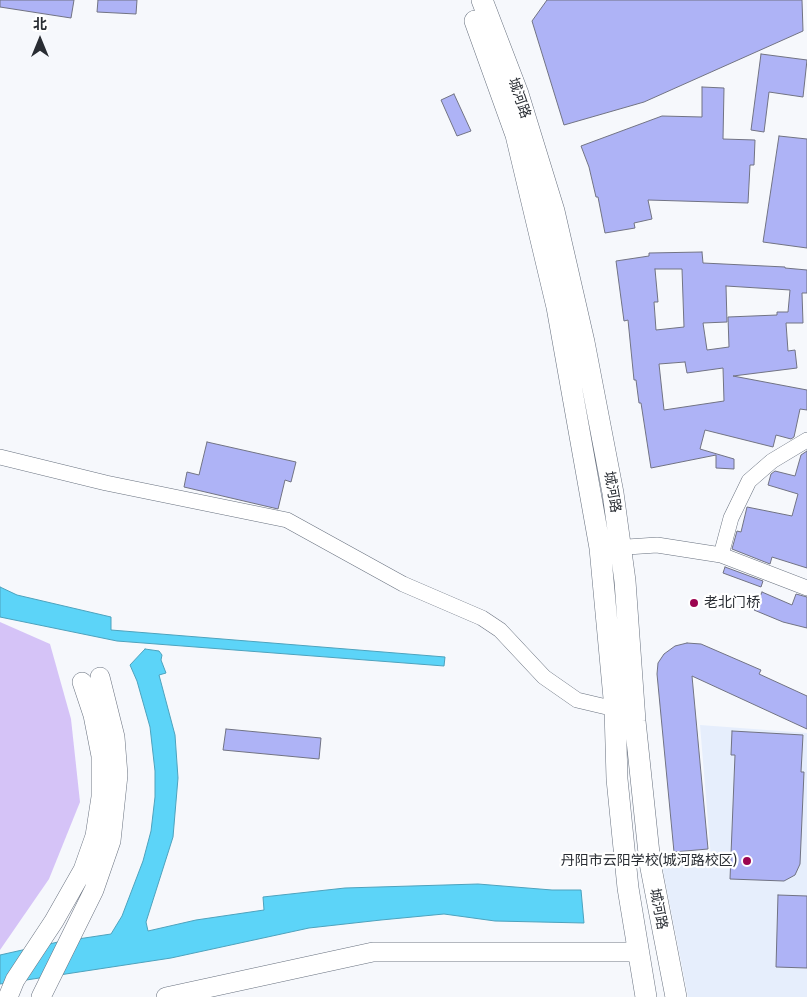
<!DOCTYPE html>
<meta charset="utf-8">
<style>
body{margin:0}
#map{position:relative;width:807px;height:997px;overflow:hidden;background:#f6f8fc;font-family:"Fira Sans Condensed","Noto Sans SC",sans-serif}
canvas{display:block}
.north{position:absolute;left:15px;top:15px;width:50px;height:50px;-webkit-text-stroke:4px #fff;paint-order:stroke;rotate:0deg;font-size:14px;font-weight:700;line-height:20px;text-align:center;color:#292d33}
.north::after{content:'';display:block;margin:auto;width:18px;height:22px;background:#292d33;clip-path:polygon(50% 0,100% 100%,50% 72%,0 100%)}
</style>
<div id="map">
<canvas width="807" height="997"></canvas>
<div class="north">北</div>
</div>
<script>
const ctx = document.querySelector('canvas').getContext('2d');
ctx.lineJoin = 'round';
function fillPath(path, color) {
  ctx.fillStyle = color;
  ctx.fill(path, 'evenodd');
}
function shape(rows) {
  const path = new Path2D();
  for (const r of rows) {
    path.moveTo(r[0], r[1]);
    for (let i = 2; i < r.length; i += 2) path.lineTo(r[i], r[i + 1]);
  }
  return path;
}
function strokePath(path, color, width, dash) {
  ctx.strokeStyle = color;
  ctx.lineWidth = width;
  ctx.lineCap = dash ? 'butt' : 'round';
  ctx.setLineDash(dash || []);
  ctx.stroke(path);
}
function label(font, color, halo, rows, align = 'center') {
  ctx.font = font + ' "Fira Sans Condensed","Noto Sans SC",sans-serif';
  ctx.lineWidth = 4.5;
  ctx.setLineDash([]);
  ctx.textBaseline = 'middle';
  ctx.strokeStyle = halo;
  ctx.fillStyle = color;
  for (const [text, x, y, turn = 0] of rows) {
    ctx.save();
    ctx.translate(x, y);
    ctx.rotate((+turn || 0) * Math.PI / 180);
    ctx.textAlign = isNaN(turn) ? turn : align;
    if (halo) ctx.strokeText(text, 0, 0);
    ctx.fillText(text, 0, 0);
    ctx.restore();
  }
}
fillPath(shape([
 [700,725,807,733,807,997,688,997,662,865,711,858]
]), '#e6eefc');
fillPath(shape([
 [0,622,50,644,71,719,80,802,49,879,0,950]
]), '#d5c3f7');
const water = shape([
 [0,587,17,595,111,617,111,630,445,657,444,666,117,641,0,617,0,587],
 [145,649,159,651,162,655,161,660,166,673,159,675,175,735,178,778,173,837,146,922,148,931,196,920,264,910,263,897,345,888,478,884,552,890,581,890,584,923,495,921,444,914,381,920,309,928,171,958,0,984,0,955,58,942,111,934,122,916,143,861,151,831,155,797,155,771,150,727,137,681,130,665,145,649]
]);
fillPath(water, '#5cd4f8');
strokePath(water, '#4da2bd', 1);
const building = shape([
 [0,0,74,0,71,18,0,7,0,0],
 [98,0,137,0,136,14,97,12,98,0],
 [547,0,802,0,803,31,644,102,564,125,532,21,547,0],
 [761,54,807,60,803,97,769,92,764,132,751,130,761,54],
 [702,87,724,88,723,139,755,140,754,165,750,165,748,203,648,200,652,219,634,223,635,228,605,233,598,197,596,197,589,167,581,146,662,116,702,117,702,87],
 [454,94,471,131,457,136,441,100,454,94],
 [779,136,807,139,807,248,763,242,779,136],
 [702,252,703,263,785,267,785,268,807,270,807,293,802,293,803,323,786,323,788,351,795,350,797,368,733,376,807,390,807,410,800,409,794,437,791,439,776,435,773,447,705,430,700,449,734,459,734,469,716,468,716,455,651,468,641,403,639,403,636,380,634,380,628,320,624,321,616,261,649,256,649,253,702,252],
 [655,269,682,269,684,327,656,330,654,302,658,302,655,269],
 [726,286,790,290,788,312,777,312,777,315,728,317,729,347,707,350,703,323,727,322,726,286],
 [685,362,687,373,723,368,724,401,664,410,659,364,685,362],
 [207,442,296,462,291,482,285,480,278,509,184,487,187,472,199,475,207,442],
 [807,451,807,568,772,557,770,564,732,549,737,531,741,532,747,507,792,516,798,494,768,485,771,474,775,471,795,476,801,455,807,451],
 [725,567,763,581,761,587,723,573,725,567],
 [762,592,792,605,796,594,807,597,807,628,783,622,754,610,762,592],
 [687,643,701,644,761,670,759,674,807,696,807,729,692,676,708,849,674,852,657,674,658,663,664,654,675,646,687,643],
 [226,729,321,738,319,759,223,750,226,729],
 [732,731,803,735,801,772,804,772,800,864,795,875,784,881,730,879,735,755,731,755,732,731],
 [778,895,807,896,807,968,776,967,778,895]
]);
fillPath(building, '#aeb3f6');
strokePath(building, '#717383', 1);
const minor = shape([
 [0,457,106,483,287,520,403,584,482,618,500,630,544,677,577,700,615,709],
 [612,548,657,545,721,555,807,588],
 [721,555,731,518,749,481,772,461,807,440]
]);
const tertiary = shape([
 [8,997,15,980,54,921,83,870,95,836,101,797,101,756,93,715,82,682],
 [41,997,94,890,111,841,118,775,115,737,100,677],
 [166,997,373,952,639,952]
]);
const secondary = shape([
 [482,0,518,94,554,211,584,342,613,493,625,581,635,721,650,863,676,997],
 [475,21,516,135,557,307,600,548,615,709,617,779,628,888,646,997]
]);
strokePath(minor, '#68717f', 16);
strokePath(tertiary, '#68717f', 20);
strokePath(secondary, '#68717f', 22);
strokePath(minor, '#fff', 15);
strokePath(tertiary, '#fff', 19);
strokePath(secondary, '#fff', 21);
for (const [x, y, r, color] of [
 [694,603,5,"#9c0450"],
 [747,861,5,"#9c0450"]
]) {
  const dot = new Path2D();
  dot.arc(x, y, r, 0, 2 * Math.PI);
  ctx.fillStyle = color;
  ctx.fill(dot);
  strokePath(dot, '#fff', 2);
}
label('14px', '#292d33', '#fff', [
 ["城河路",519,98,71],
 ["城河路",612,492,80],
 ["城河路",658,909,79]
]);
label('14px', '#292d33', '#fff', [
 ["老北门桥",704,603],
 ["丹阳市云阳学校(城河路校区)",737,861,"right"]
], 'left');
</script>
